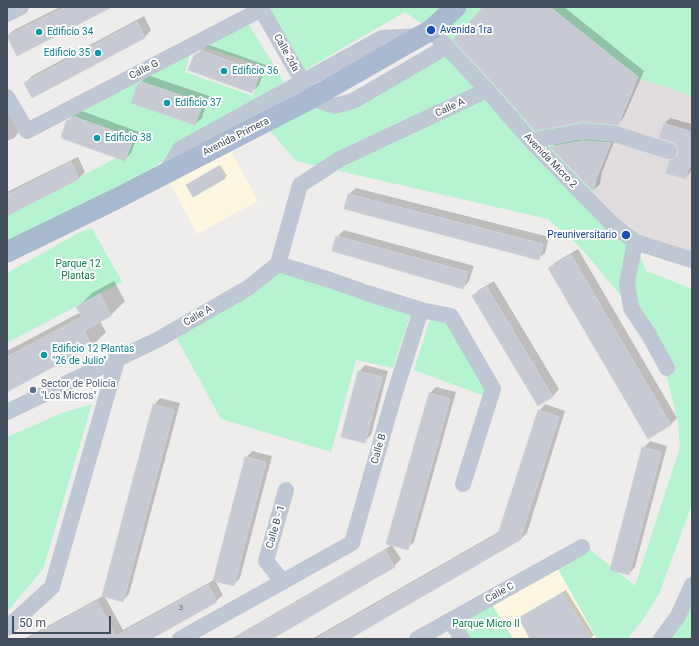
<!DOCTYPE html>
<meta charset="utf-8">
<style>
body{margin:0}
#map{position:relative;width:699px;height:646px;overflow:hidden;background:#efecec;font-family:Roboto,sans-serif}
canvas{display:block}
.frame{position:absolute;inset:0;border:8px solid #434e5b;pointer-events:none}
.scale{position:absolute;left:12px;top:616px;width:99px;height:18px;box-sizing:border-box;border:2px solid #434e5b;border-top:0;padding-left:5px;font-size:12px;line-height:14px;white-space:nowrap;color:#434e5b;-webkit-text-stroke:3px #fff;paint-order:stroke}
</style>
<div id="map">
<canvas width="699" height="646"></canvas>
<div class="frame"></div>
<div class="scale">50 m</div>
</div>
<script>
const ctx = document.querySelector('canvas').getContext('2d');
ctx.lineJoin = 'round';
function fillPath(path, color) {
  ctx.fillStyle = color;
  ctx.fill(path, 'evenodd');
}
function shape(rows) {
  const path = new Path2D();
  for (const r of rows) {
    path.moveTo(r[0], r[1]);
    for (let i = 2; i < r.length; i += 2) path.lineTo(r[i], r[i + 1]);
  }
  return path;
}
function strokePath(path, color, width, dash) {
  ctx.strokeStyle = color;
  ctx.lineWidth = width;
  ctx.lineCap = dash ? 'butt' : 'round';
  ctx.setLineDash(dash || []);
  ctx.stroke(path);
}
function label(font, color, halo, rows, align = 'center') {
  ctx.font = font + ' Roboto,sans-serif';
  ctx.lineWidth = 4;
  ctx.setLineDash([]);
  ctx.textBaseline = 'middle';
  ctx.strokeStyle = halo;
  ctx.fillStyle = color;
  for (const [text, x, y, turn = 0] of rows) {
    ctx.save();
    ctx.translate(x, y);
    ctx.rotate((+turn || 0) * Math.PI / 180);
    ctx.textAlign = isNaN(turn) ? turn : align;
    if (halo) ctx.strokeText(text, 0, 0);
    ctx.fillText(text, 0, 0);
    ctx.restore();
  }
}
fillPath(shape([
 [226,142,258,201,197,234,165,174],
 [555,564,601,639,514,639,491,603]
]), '#fdf7e2');
fillPath(shape([
 [638,77,692,96,692,260,626,235,591,203,596,179]
]), '#e1ddde');
fillPath(shape([
 [268,7,692,7,692,96,638,78,596,179,591,202,635,242,646,271,692,289,692,504,659,594,642,621,627,639,597,639,555,564,588,548,635,586,631,592,635,586,680,447,678,421,661,356,631,308,581,248,548,219,296,161,263,123,312,98,334,106,446,47,431,30,405,12,303,71],
 [249,25,284,82,128,184,7,249,7,215,116,158,131,139,66,116,190,54,185,72,253,96,263,66,201,46],
 [92,228,122,282,7,343,7,273,82,231],
 [282,269,411,312,393,368,356,360,331,452,221,419,176,337],
 [430,319,448,322,489,391,487,397,414,370],
 [92,404,43,569,7,612,7,437,62,413],
 [692,589,692,639,664,639],
 [491,603,513,639,468,639,460,623]
]), '#b5f3d1');
fillPath(shape([
 [60,7,110,7,7,36,14,30],
 [485,7,564,7,644,71,624,117,618,124],
 [144,16,151,30,145,37,33,97,25,83,32,76],
 [209,45,266,65,259,85,252,92,195,56,202,49],
 [150,76,209,96,202,118,195,124,138,85,145,78],
 [7,108,20,131,14,138,7,141],
 [82,111,139,132,131,153,124,160,67,122,74,115],
 [670,118,692,124,692,170,686,177,670,161,679,154,679,149,665,123],
 [616,137,602,172,600,184,593,190,552,147,558,141],
 [78,157,85,172,79,178,7,215,7,192],
 [220,165,227,176,225,177,187,185],
 [356,188,549,237,545,253,538,259,349,194],
 [344,230,474,266,469,281,463,288,337,237],
 [578,249,677,418,670,425,549,268,556,262],
 [114,281,125,301,111,315,100,321,106,332,92,346,7,391,7,351,81,312,78,307,92,293],
 [494,281,559,389,553,396,538,404,473,296,479,290],
 [365,365,388,371,371,435,364,442,359,372],
 [436,387,456,392,414,542,407,548,430,393],
 [160,398,180,403,129,594,123,601,104,595,123,630,214,580,246,458,252,451,272,456,240,578,233,585,215,580,223,595,216,601,148,639,24,639,103,596,154,405],
 [545,404,565,411,527,533,520,540,348,639,312,639,500,531,539,411],
 [650,441,667,446,635,567,629,574,643,448],
 [392,545,401,559,394,566,270,639,231,639],
 [566,590,594,635,589,639,532,639,520,618,523,615]
]), '#0003');
const building = shape([
 [66,7,112,7,17,56,7,36,66,7],
 [483,7,550,7,638,77,618,125,581,122,535,131,494,84,453,40,483,7],
 [137,22,145,38,32,98,24,83,137,22],
 [202,51,260,72,252,93,188,70,194,55,202,51],
 [142,82,203,103,195,125,131,103,137,85,142,82],
 [75,117,133,138,125,161,61,138,66,121,75,117],
 [664,123,692,132,692,168,689,167,686,179,666,173,670,160,676,158,678,154,678,149,676,145,672,142,659,138,664,123],
 [583,141,611,143,596,179,593,191,550,147,583,141],
 [71,162,79,179,7,216,7,195,71,162],
 [219,166,226,178,193,197,186,185,219,166],
 [348,194,543,244,539,260,344,209,348,194],
 [336,236,468,272,463,289,332,251,336,236],
 [571,255,671,425,648,439,548,268,571,255],
 [487,287,553,397,538,406,472,296,487,287],
 [100,294,111,316,84,331,92,346,7,392,7,357,82,317,76,307,100,294],
 [358,371,382,377,365,443,341,437,358,371],
 [429,393,450,399,408,550,386,544,429,393],
 [153,404,174,410,123,602,102,596,153,404],
 [538,410,559,417,520,540,349,639,316,639,498,534,538,410],
 [642,447,661,452,629,575,610,570,642,447],
 [245,457,266,462,234,586,213,581,245,457],
 [385,550,395,567,272,639,234,639,385,550],
 [208,585,217,602,151,639,28,639,97,601,116,636,208,585],
 [562,593,592,639,530,639,519,618,562,593]
]);
fillPath(building, '#c7cad3');
strokePath(building, '#cfd1d9', 1);
strokePath(shape([
 [260,7,312,98,334,106,353,101,446,47],
 [7,14,21,7],
 [431,30,487,90,531,141,610,222,635,242,692,260],
 [7,97,27,131,262,9],
 [531,141,583,131,615,134,669,151],
 [165,174,180,149,382,38,419,36],
 [635,242,627,283,631,308,649,335,667,368],
 [278,264,330,280,367,293,421,310,451,316,493,389,463,484],
 [7,412,159,339,248,288,278,264,300,185,340,159,487,90],
 [283,582,266,561,286,490],
 [451,621,462,639],
 [7,628,52,587,117,360],
 [180,639,352,543,395,392,421,310],
 [417,639,582,547],
 [661,639,678,616,692,585]
]), '#bec7d3', 16);
strokePath(shape([
 [7,252,118,198,312,98,431,30,456,7]
]), '#a9b9cf', 21);
for (const [x, y, r, color] of [
 [431,30,5,"#1a4fb4"],
 [39,32,4,"#0f9aa8"],
 [98,53,4,"#0f9aa8"],
 [224,71,4,"#0f9aa8"],
 [167,103,4,"#0f9aa8"],
 [97,138,4,"#0f9aa8"],
 [626,235,5,"#1a4fb4"],
 [44,355,4,"#0f9aa8"],
 [33,390,4,"#5c6f8a"]
]) {
  const dot = new Path2D();
  dot.arc(x, y, r, 0, 2 * Math.PI);
  ctx.fillStyle = color;
  ctx.fill(dot);
  strokePath(dot, '#fff', 1.5);
}
label('8px', '#646d79', null, [
 ["3",181,608]
]);
label('10px', '#164399', '#fff', [
 ["Avenida 1ra",440,30],
 ["Preuniversitario",617,235,"right"]
], 'left');
label('10px', '#0d838f', '#fff', [
 ["Edificio 34",47,32],
 ["Edificio 35",90,53,"right"],
 ["Edificio 36",232,71],
 ["Edificio 37",175,103],
 ["Edificio 38",105,138],
 ["Edificio 12 Plantas",52,349],
 ["\"26 de Julio\"",52,361]
], 'left');
label('10px', '#434e5b', '#fff', [
 ["Calle 2da",286,53,61],
 ["Calle G",144,70,-27],
 ["Calle A",450,108,-25],
 ["Avenida Primera",236,137,-27],
 ["Avenida Micro 2",550,161,46],
 ["Calle A",198,316,-30],
 ["Calle B",379,449,-74],
 ["Calle B - 1",276,527,-74],
 ["Calle C",500,593,-29]
]);
label('10px', '#0e8351', '#fff', [
 ["Parque 12",78,264],
 ["Plantas",78,276],
 ["Parque Micro II",486,624]
]);
label('10px', '#4e5e75', '#fff', [
 ["Sector de Policía",41,384],
 ["\"Los Micros\"",41,396]
], 'left');
</script>
